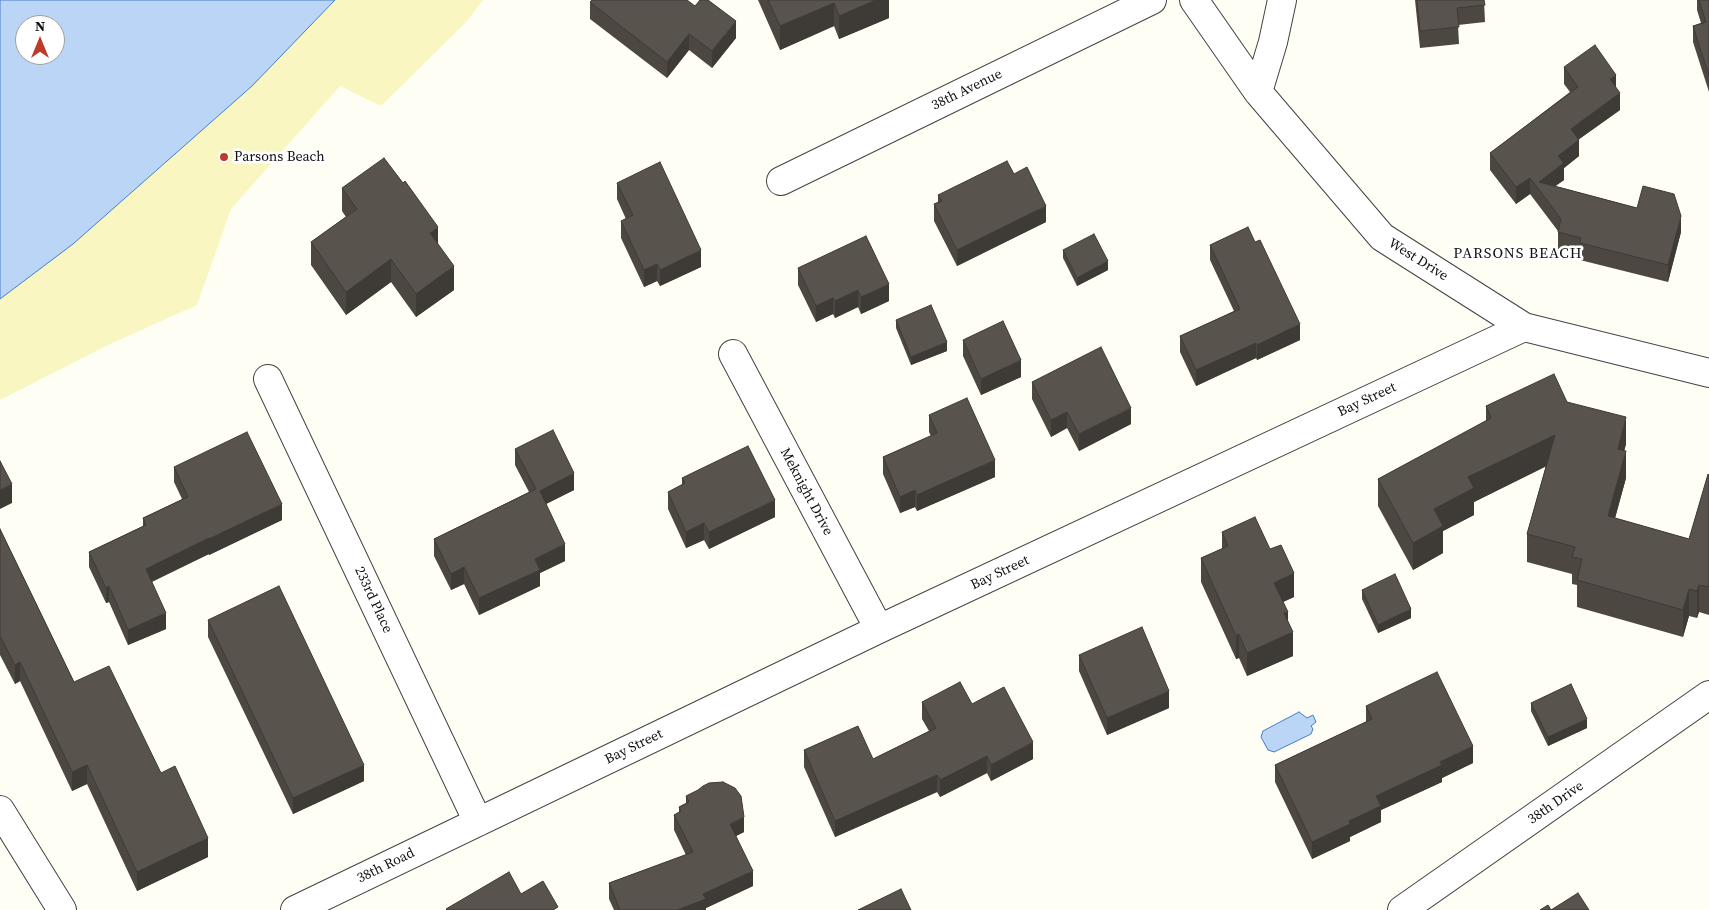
<!DOCTYPE html>
<style>
body{margin:0}
#map{position:relative;width:1709px;height:910px;overflow:hidden;background:#fffef4;font-family:"Source Serif 4",serif}
canvas{display:block}
.north{position:absolute;left:15px;top:15px;width:50px;height:50px;box-sizing:border-box;background:#fff;border:1px solid #9f9f9f;border-radius:50%;rotate:0deg;font-size:14px;font-weight:700;line-height:20px;text-align:center;color:#101010}
.north::after{content:'';display:block;margin:auto;width:18px;height:22px;background:#be3b2a;clip-path:polygon(50% 0,100% 100%,50% 72%,0 100%)}
</style>
<div id="map">
<canvas width="1709" height="910"></canvas>
<div class="north">N</div>
</div>
<script>
const ctx = document.querySelector('canvas').getContext('2d');
ctx.lineJoin = 'round';
function fillPath(path, color) {
  ctx.fillStyle = color;
  ctx.fill(path, 'evenodd');
}
function shape(rows) {
  const path = new Path2D();
  for (const r of rows) {
    path.moveTo(r[0], r[1]);
    for (let i = 2; i < r.length; i += 2) path.lineTo(r[i], r[i + 1]);
  }
  return path;
}
function strokePath(path, color, width, dash) {
  ctx.strokeStyle = color;
  ctx.lineWidth = width;
  ctx.lineCap = dash ? 'butt' : 'round';
  ctx.setLineDash(dash || []);
  ctx.stroke(path);
}
function label(font, color, halo, rows, align = 'center') {
  ctx.font = font + ' "Source Serif 4",serif';
  ctx.lineWidth = 5;
  ctx.setLineDash([]);
  ctx.textBaseline = 'middle';
  ctx.strokeStyle = halo;
  ctx.fillStyle = color;
  for (const [text, x, y, turn = 0] of rows) {
    ctx.save();
    ctx.translate(x, y);
    ctx.rotate((+turn || 0) * Math.PI / 180);
    ctx.textAlign = isNaN(turn) ? turn : align;
    if (halo) ctx.strokeText(text, 0, 0);
    ctx.fillText(text, 0, 0);
    ctx.restore();
  }
}
fillPath(shape([
 [335,0,483,0,467,21,381,106,340,86,231,209,197,305,110,344,0,400,0,299,73,244,252,86]
]), '#f9f6c1');
const water = shape([
 [0,0,335,0,252,86,73,244,0,299,0,0],
 [25,25,55,25,55,55,25,55,25,25],
 [1299,712,1307,718,1313,715,1316,722,1311,726,1313,729,1311,734,1274,752,1268,750,1261,737,1263,731,1299,712]
]);
fillPath(water, '#bad5f5');
strokePath(water, '#427eca', 1);
const minor = shape([
 [1194,0,1258,92,1382,237,1524,327,1709,373],
 [1258,92,1273,42,1282,0],
 [781,181,1152,0],
 [733,354,879,629],
 [268,379,478,822],
 [0,810,62,910],
 [295,910,879,629,1524,327],
 [1402,910,1709,695]
]);
strokePath(minor, '#434343', 30);
strokePath(minor, '#fff', 28);
fillPath(shape([
 [758,0,889,0,889,18,839,39,834,26,780,50],
 [1415,0,1484,0,1485,22,1458,25,1459,44,1420,48],
 [1697,0,1709,0,1709,92,1693,42,1693,26,1701,23,1697,10],
 [590,2,736,38,712,68,689,50,667,78,590,19],
 [1564,67,1616,88,1620,110,1579,139,1579,156,1564,168,1564,180,1555,186,1637,208,1681,232,1668,282,1580,260,1580,255,1558,249,1558,231,1530,194,1516,204,1490,170,1490,153,1570,92,1564,84],
 [1014,174,1046,222,957,266,934,221,934,204,938,202,938,195],
 [617,183,701,267,660,286,657,281,644,287,621,238,621,221,626,219,617,199],
 [342,188,438,244,454,290,416,317,391,282,346,315,311,265,311,242,346,217,342,211],
 [1210,245,1300,340,1257,360,1256,358,1196,386,1180,352,1180,336,1234,311,1210,260],
 [1063,250,1108,270,1077,286,1063,258],
 [798,268,889,301,861,314,858,307,835,318,833,314,816,322,798,285],
 [896,320,947,351,911,365,896,328],
 [963,340,1021,377,981,395,963,356],
 [1032,382,1131,424,1079,451,1067,428,1051,437,1032,399],
 [1567,402,1626,444,1624,450,1626,478,1615,518,1689,539,1709,475,1709,615,1699,612,1697,618,1689,616,1683,637,1577,607,1577,585,1572,584,1572,574,1527,562,1527,534,1546,466,1474,502,1474,515,1443,531,1443,553,1413,570,1378,506,1378,479,1486,421,1486,406],
 [929,415,995,477,917,511,915,507,900,513,883,474,883,457,931,436,929,432],
 [515,449,574,490,546,504,565,561,540,573,540,586,479,615,464,584,451,590,434,556,434,539,529,492,515,465],
 [174,467,282,520,209,555,209,554,152,582,166,629,128,645,109,602,106,603,89,567,89,552,143,526,143,518,182,499,174,482],
 [682,478,775,517,709,549,704,540,686,548,668,509,668,492,682,485],
 [0,529,74,682,161,773,208,857,137,891,87,784,72,791,20,681,15,684,0,655],
 [1222,532,1270,549,1294,597,1283,602,1288,621,1293,656,1247,676,1239,658,1236,659,1201,582,1201,558,1222,549],
 [1362,590,1411,618,1378,633,1362,599],
 [208,620,364,781,293,814,208,637],
 [1079,655,1169,708,1107,735,1079,671],
 [922,702,972,704,1033,759,991,781,987,773,940,797,937,792,835,837,804,767,804,750,873,759,929,731,922,719],
 [1531,703,1587,728,1548,746,1531,711],
 [1366,706,1473,763,1442,778,1442,782,1381,810,1381,822,1350,837,1350,841,1312,859,1275,782,1275,765,1366,722],
 [686,796,744,832,736,836,753,886,706,908,706,910,614,910,609,899,609,883,686,855,674,830,674,815,679,813,679,807,686,803]
]), '#4d4742');
fillPath(shape([
 [876,0,889,0,889,18,839,39,839,16],
 [834,3,834,26,780,50,780,26],
 [736,21,736,38,712,68,712,51],
 [689,34,689,50,667,78,667,62],
 [1616,75,1616,92,1610,79],
 [1620,93,1620,110,1571,145,1571,129],
 [1579,140,1579,156,1564,168,1564,180,1543,195,1539,182,1558,156],
 [1530,178,1530,194,1516,204,1516,187],
 [1046,206,1046,222,957,266,957,250],
 [1681,216,1681,232,1668,282,1668,265],
 [438,227,438,250,430,233],
 [701,250,701,267,660,286,660,270],
 [391,259,391,282,346,315,346,292],
 [1108,261,1108,270,1077,286,1077,278],
 [657,264,657,281,644,287,644,270],
 [454,266,454,290,416,317,416,294],
 [889,284,889,301,861,314,861,297],
 [858,290,858,307,835,318,835,301],
 [833,298,833,314,816,322,816,306],
 [1300,324,1300,340,1257,360,1257,345],
 [947,342,947,351,911,365,911,357],
 [1256,343,1256,358,1196,386,1196,370],
 [1021,360,1021,377,981,395,981,379],
 [1131,408,1131,424,1079,451,1079,434],
 [1067,412,1067,428,1051,437,1051,420],
 [1626,417,1626,444,1618,476,1618,449],
 [1555,435,1555,462,1474,502,1474,515,1443,531,1443,553,1413,570,1413,543,1434,509,1468,477],
 [1626,451,1626,478,1608,544,1608,516],
 [995,460,995,477,917,511,917,495],
 [574,473,574,490,540,507,540,491],
 [12,484,12,503,0,509,0,490],
 [915,490,915,507,900,513,900,497],
 [775,500,775,517,709,549,709,532],
 [282,504,282,520,209,555,209,539],
 [704,523,704,540,686,548,686,532],
 [209,538,209,554,146,584,146,569],
 [565,544,565,561,540,573,540,586,479,615,479,598,535,559],
 [464,567,464,584,451,590,451,574],
 [1294,573,1294,597,1274,606,1274,583],
 [1699,585,1699,612,1697,618,1697,591],
 [109,586,109,602,106,603,106,588],
 [1689,589,1689,616,1683,637,1683,610],
 [1411,609,1411,618,1378,633,1378,625],
 [1288,612,1288,634,1293,632,1293,656,1247,676,1247,653,1284,613],
 [166,613,166,629,128,645,128,630],
 [1239,634,1239,658,1236,659,1236,636],
 [20,662,20,681,15,684,15,665],
 [1169,691,1169,708,1107,735,1107,718],
 [1587,719,1587,728,1548,746,1548,737],
 [1033,742,1033,759,991,781,991,765],
 [1473,746,1473,763,1442,778,1442,782,1381,810,1381,822,1350,837,1350,841,1312,859,1312,842,1349,821,1376,796,1440,762],
 [987,756,987,773,940,797,940,780],
 [87,765,87,784,72,791,72,772],
 [364,765,364,781,293,814,293,798],
 [937,775,937,792,835,837,835,821],
 [744,817,744,832,730,839,730,824],
 [208,838,208,857,137,891,137,872],
 [753,871,753,886,706,908,706,910,677,910,703,894]
]), '#3e3a36');
const building = shape([
 [592,0,687,0,695,6,700,0,708,0,736,21,712,51,689,34,667,62,590,2,592,0],
 [768,0,876,0,839,16,834,3,780,26,768,0],
 [1417,0,1484,0,1485,5,1457,8,1459,27,1420,31,1417,0],
 [1699,0,1709,0,1709,76,1693,26,1706,22,1699,0],
 [1595,45,1616,75,1610,79,1620,93,1571,129,1579,140,1558,156,1564,163,1539,182,1637,208,1643,186,1674,194,1681,216,1668,265,1580,243,1581,238,1558,232,1561,219,1530,178,1516,187,1490,153,1578,87,1564,67,1595,45],
 [384,158,403,183,405,181,438,227,430,233,454,266,416,294,391,259,346,292,311,242,357,209,342,188,384,158],
 [1007,161,1014,174,1027,167,1046,206,957,250,934,204,942,201,938,195,1007,161],
 [660,162,701,250,660,270,657,264,644,270,621,221,633,215,617,183,660,162],
 [1248,227,1255,242,1260,240,1300,324,1257,345,1256,343,1196,370,1180,336,1240,309,1210,245,1248,227],
 [1094,234,1108,261,1077,278,1063,250,1094,234],
 [866,236,889,284,861,297,858,290,835,301,833,298,816,306,798,268,866,236],
 [931,305,947,342,911,357,896,320,931,305],
 [1003,321,1021,360,981,379,963,340,1003,321],
 [1101,347,1131,408,1079,434,1067,412,1051,420,1032,382,1101,347],
 [1554,374,1567,402,1626,417,1618,449,1626,451,1608,516,1689,539,1708,474,1709,475,1709,587,1699,585,1697,591,1689,589,1683,610,1577,580,1582,559,1572,557,1575,547,1527,534,1555,435,1468,477,1474,488,1434,509,1443,526,1413,543,1378,479,1491,418,1486,406,1554,374],
 [967,398,995,460,917,495,915,490,900,497,883,457,937,433,929,415,967,398],
 [553,430,574,473,540,491,565,544,535,559,540,570,479,598,464,567,451,574,434,539,536,489,515,449,553,430],
 [247,432,282,504,209,539,209,538,146,569,166,613,128,630,109,586,106,588,89,552,146,525,143,518,188,497,174,467,247,432],
 [748,446,775,500,709,532,704,523,686,532,668,492,685,483,682,478,748,446],
 [0,461,12,484,0,490,0,461],
 [1255,517,1270,549,1281,545,1294,573,1274,583,1288,612,1284,613,1293,632,1247,653,1239,634,1236,636,1201,558,1228,546,1222,532,1255,517],
 [0,529,74,682,109,666,161,773,175,766,208,838,137,872,87,765,72,772,20,662,15,665,0,636,0,529],
 [1395,574,1411,609,1378,625,1362,590,1395,574],
 [279,586,364,765,293,798,208,620,279,586],
 [1142,627,1169,691,1107,718,1079,655,1142,627],
 [1437,672,1473,746,1440,762,1442,765,1376,796,1381,806,1349,821,1350,824,1312,842,1275,765,1372,719,1366,706,1437,672],
 [960,682,972,704,1004,687,1033,742,991,765,987,756,940,780,937,775,835,821,804,750,858,726,873,759,936,728,922,702,960,682],
 [1571,684,1587,719,1548,737,1531,703,1571,684],
 [723,782,735,788,741,796,744,817,730,824,753,871,703,894,706,899,677,910,620,910,609,883,693,852,674,815,681,811,679,807,689,802,686,796,698,790,703,786,709,783,723,782],
 [509,872,521,894,543,881,558,907,553,910,447,910,446,909,509,872],
 [901,889,911,910,858,910,901,889],
 [1578,893,1589,910,1540,910,1548,905,1551,910,1578,893]
]);
fillPath(building, '#59534d');
strokePath(building, '#3e3a36', 1);
for (const [x, y, r, color] of [
 [224,157,5,"#be3b2a"]
]) {
  const dot = new Path2D();
  dot.arc(x, y, r, 0, 2 * Math.PI);
  ctx.fillStyle = color;
  ctx.fill(dot);
  strokePath(dot, '#fff', 2);
}
label('14px', '#101010', '#fff', [
 ["38th Avenue",967,90,-26],
 ["West Drive",1418,260,32],
 ["Bay Street",1367,400,-25],
 ["Meknight Drive",806,492,62],
 ["Bay Street",1000,573,-25],
 ["233rd Place",373,600,65],
 ["Bay Street",634,747,-26],
 ["38th Drive",1556,803,-35],
 ["38th Road",386,866,-26]
]);
label('14px', '#101010', '#fff', [
 ["Parsons Beach",234,157]
], 'left');
ctx.letterSpacing = '1px';
label('15px', '#101010', '#fff', [
 ["PARSONS BEACH",1518,254]
]);
ctx.letterSpacing = '0px';
</script>
